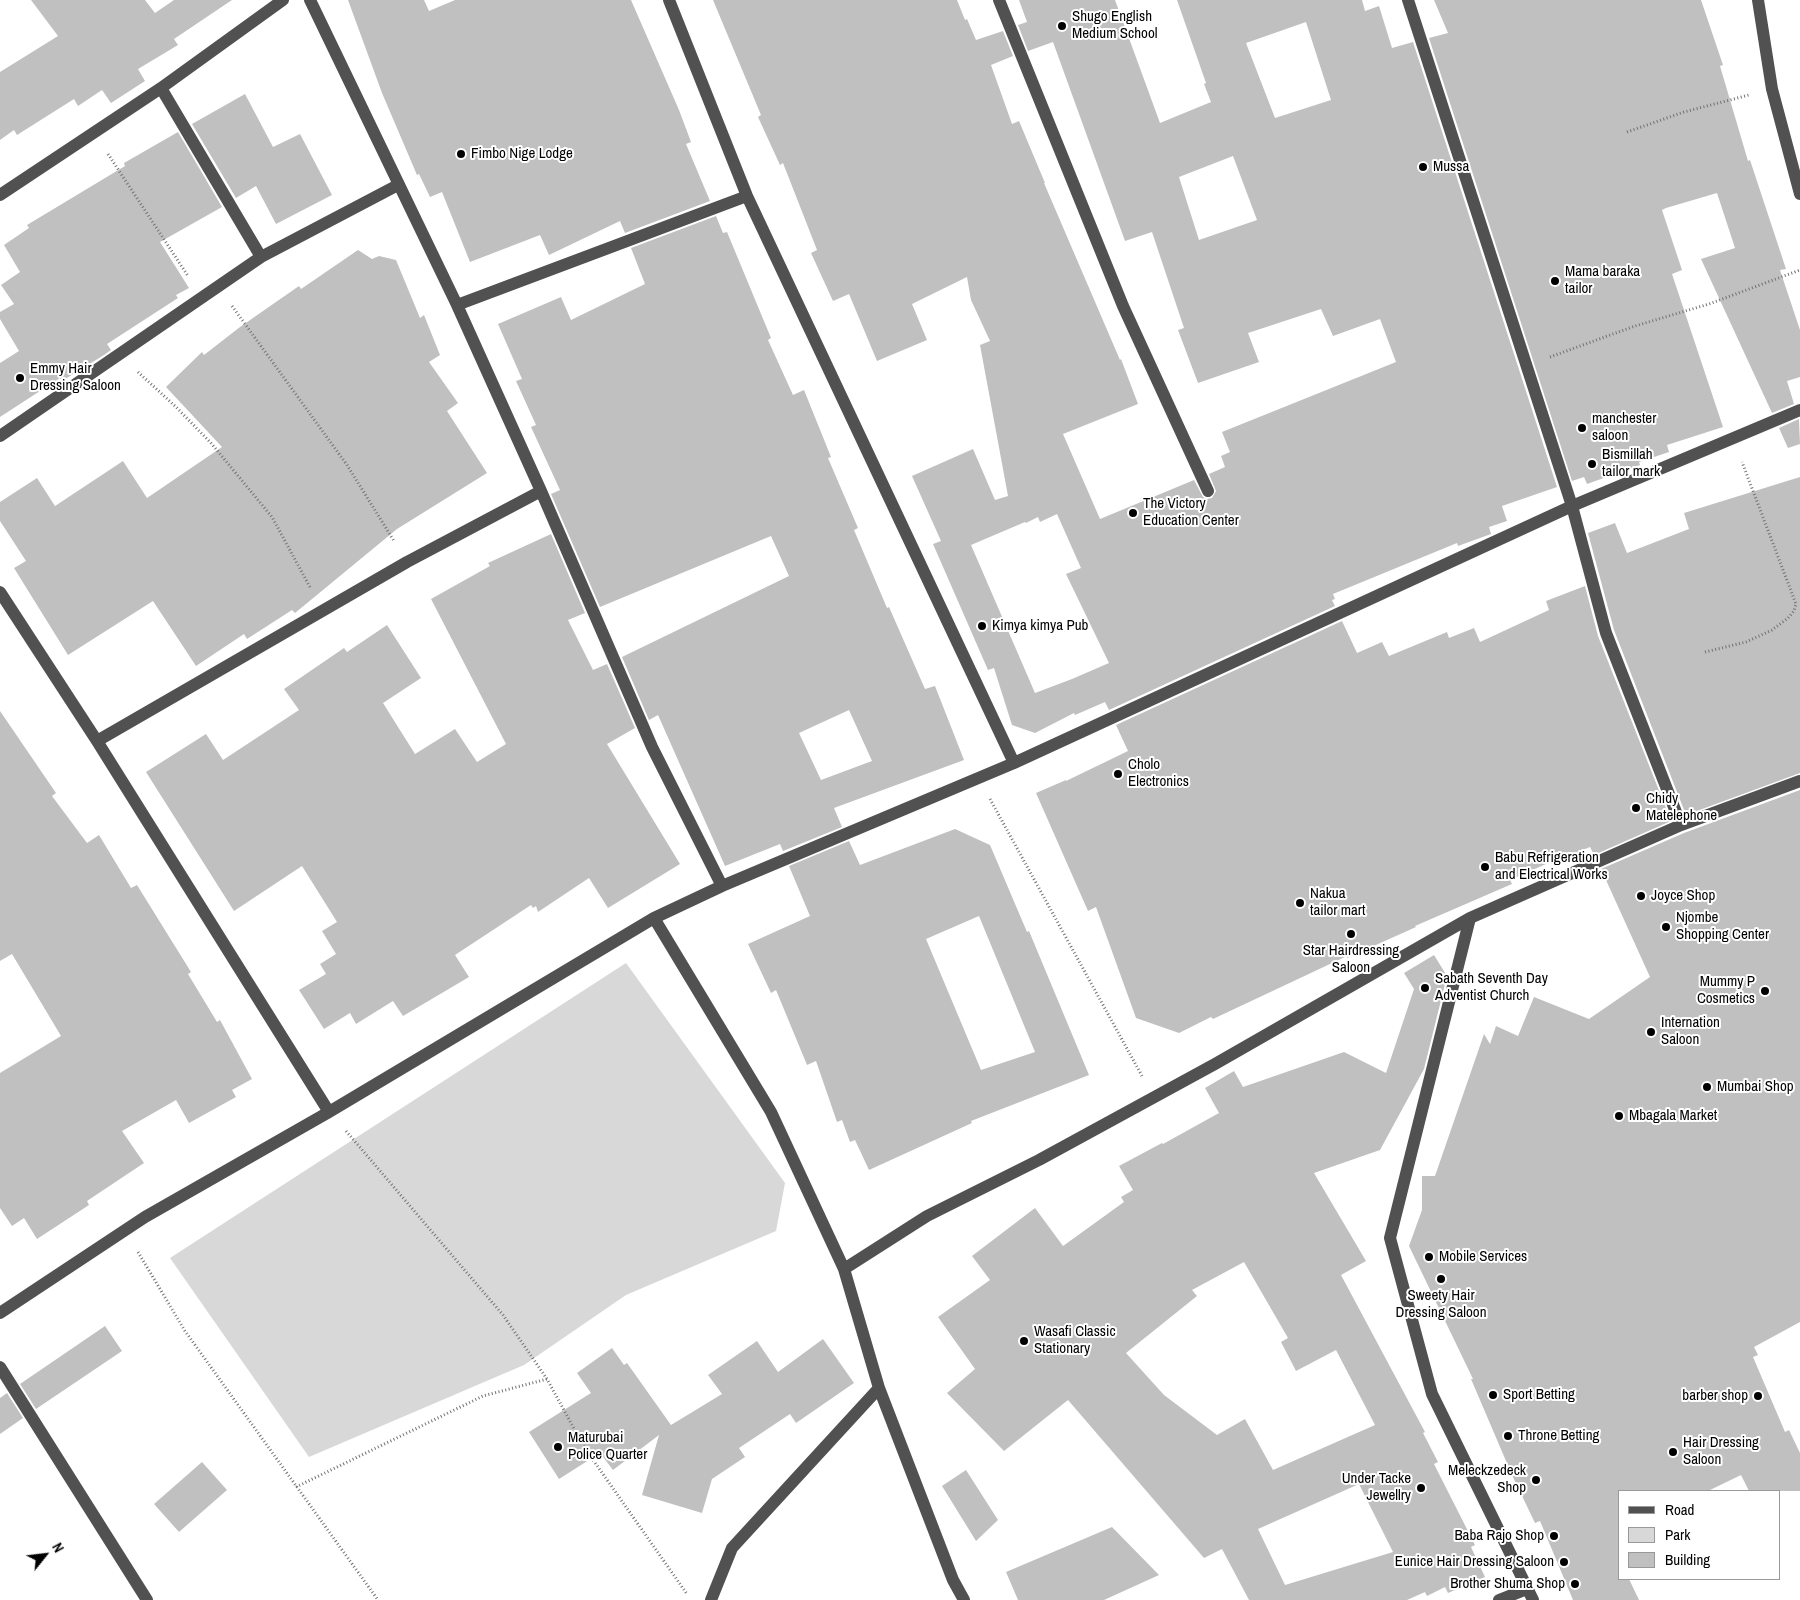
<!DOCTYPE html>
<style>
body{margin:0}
#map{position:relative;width:1800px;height:1600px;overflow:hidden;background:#fff;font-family:"Archivo Narrow",sans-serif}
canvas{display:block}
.legend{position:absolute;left:1618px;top:1490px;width:162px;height:90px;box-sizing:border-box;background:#fff;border:1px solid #999;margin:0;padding:6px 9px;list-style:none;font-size:15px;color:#000}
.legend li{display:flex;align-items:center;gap:10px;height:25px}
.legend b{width:25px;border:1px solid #999}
.north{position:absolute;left:20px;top:1530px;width:50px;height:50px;-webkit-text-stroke:4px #fff;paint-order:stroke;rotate:61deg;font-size:14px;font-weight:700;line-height:20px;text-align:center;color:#000}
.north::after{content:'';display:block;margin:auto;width:18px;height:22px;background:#000;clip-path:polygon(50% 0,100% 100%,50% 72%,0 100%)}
</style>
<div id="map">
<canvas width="1800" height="1600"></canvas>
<ul class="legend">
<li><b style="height:6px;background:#515151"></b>Road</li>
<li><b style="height:14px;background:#d8d8d8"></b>Park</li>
<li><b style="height:14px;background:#c0c0c0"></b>Building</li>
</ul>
<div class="north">N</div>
</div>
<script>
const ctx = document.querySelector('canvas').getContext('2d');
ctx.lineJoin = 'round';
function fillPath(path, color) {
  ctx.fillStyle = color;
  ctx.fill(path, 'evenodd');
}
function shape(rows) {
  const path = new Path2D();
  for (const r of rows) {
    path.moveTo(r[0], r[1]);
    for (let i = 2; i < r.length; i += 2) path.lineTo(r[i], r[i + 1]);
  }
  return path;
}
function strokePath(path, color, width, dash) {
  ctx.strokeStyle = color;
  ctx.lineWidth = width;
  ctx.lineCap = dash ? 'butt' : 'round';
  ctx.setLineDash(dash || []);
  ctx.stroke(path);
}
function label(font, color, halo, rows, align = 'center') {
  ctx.font = font + ' "Archivo Narrow",sans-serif';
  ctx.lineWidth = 4;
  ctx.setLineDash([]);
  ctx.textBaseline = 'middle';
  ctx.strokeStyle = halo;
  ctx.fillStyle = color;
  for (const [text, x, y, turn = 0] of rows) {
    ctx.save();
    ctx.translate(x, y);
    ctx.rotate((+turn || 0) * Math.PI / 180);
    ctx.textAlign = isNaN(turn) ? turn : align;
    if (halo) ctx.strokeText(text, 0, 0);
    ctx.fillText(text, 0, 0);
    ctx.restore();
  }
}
fillPath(shape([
 [626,963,785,1183,776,1231,626,1295,524,1365,309,1457,170,1258]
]), '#d8d8d8');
fillPath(shape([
 [31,0,145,0,155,13,174,0,232,0,174,39,178,45,138,69,145,81,111,103,102,90,78,106,74,99,17,135,14,130,0,140,0,72,58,36],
 [348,0,424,0,429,11,455,0,631,0,679,110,691,142,686,144,710,201,625,233,620,221,549,255,540,235,470,262,442,192,430,197,419,174,417,175,382,93],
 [713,0,957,0,965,20,967,19,976,40,1003,31,1013,56,991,65,1012,124,1019,121,1045,183,1044,183,1120,360,1121,359,1138,404,1063,434,1100,519,1194,480,1203,497,1207,499,1212,498,1216,491,1209,474,1225,467,1221,456,1230,452,1222,432,1396,362,1380,319,1333,336,1321,309,1248,333,1259,362,1198,383,1178,330,1184,328,1152,232,1125,241,1053,42,1028,51,1018,25,1027,22,1019,0,1115,0,1160,123,1211,102,1204,84,1206,83,1177,0,1362,0,1365,11,1379,6,1392,48,1413,42,1557,487,1502,506,1507,521,1489,527,1491,534,1458,546,1457,543,1333,594,1335,599,1332,600,1335,606,1109,710,1105,702,1075,715,1074,713,1035,733,1012,725,994,668,988,670,933,544,941,541,912,476,973,449,995,500,1008,496,980,345,990,341,971,300,967,277,912,304,927,340,877,361,849,294,833,301,811,253,817,250,783,163,780,165,758,117,761,115],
 [1306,22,1331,100,1275,118,1246,43],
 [1233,156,1257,220,1199,240,1179,177],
 [1057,514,1081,568,1066,574,1109,663,1072,679,1035,693,971,545,1025,522,1026,523,1038,517,1040,522],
 [1434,0,1701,0,1723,65,1720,66,1748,161,1750,160,1786,269,1780,270,1800,330,1800,377,1787,381,1794,404,1772,413,1701,259,1735,248,1717,193,1666,208,1662,210,1682,270,1672,274,1723,427,1667,445,1669,452,1639,462,1640,465,1587,484,1584,477,1572,481,1429,38,1448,33],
 [245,94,273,147,300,134,332,195,276,224,256,186,236,198,192,124],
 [178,132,222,207,160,242,189,288,176,295,178,298,107,344,111,350,104,355,62,381,60,378,0,417,0,363,19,351,0,319,0,312,14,304,1,285,20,272,4,245,29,228,27,225,125,166,124,163],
 [716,216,723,233,727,232,771,338,768,340,793,395,804,390,831,457,828,458,858,528,854,530,887,608,889,607,925,689,935,686,964,760,834,808,842,827,783,851,780,844,725,866,658,715,649,720,622,657,789,576,771,536,600,607,551,494,560,490,531,427,536,425,516,381,522,379,498,324,561,297,571,320,645,284,631,248],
 [849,710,872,761,821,780,799,733],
 [358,250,372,259,379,256,396,260,420,318,424,315,440,355,429,362,458,403,447,411,487,473,397,529,295,613,292,610,247,639,244,634,196,666,153,601,68,655,14,568,26,561,0,521,0,502,37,478,55,506,123,461,147,498,222,447,166,387,202,352,204,355,240,327,299,286,301,289],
 [1799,419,1800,444,1788,448,1779,428],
 [1800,477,1800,773,1686,815,1614,630,1588,533,1615,523,1627,553,1689,529,1684,513],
 [551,534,585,613,568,620,593,670,607,664,635,728,607,744,680,864,608,908,589,878,538,912,536,906,533,908,531,905,455,955,469,977,403,1016,393,1001,356,1024,350,1013,324,1029,299,990,326,974,320,964,336,954,322,931,337,922,302,866,234,911,146,772,206,734,223,760,299,710,284,689,344,648,347,652,387,625,421,678,383,703,415,754,455,729,477,762,506,744,431,599,490,566,488,563],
 [1585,586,1598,636,1671,821,1594,855,1590,847,1564,858,1564,856,1510,880,1512,884,1415,926,1416,927,1347,958,1347,956,1213,1019,1211,1017,1179,1033,1136,1018,1096,907,1088,911,1036,793,1066,780,1066,781,1128,751,1116,725,1342,621,1357,653,1382,642,1389,656,1447,632,1449,638,1474,628,1480,642,1549,610,1546,601],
 [0,711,56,793,52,796,87,843,99,835,131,888,137,885,191,972,188,974,217,1022,220,1020,252,1079,232,1090,236,1097,189,1123,176,1100,122,1131,144,1163,87,1201,89,1205,37,1239,24,1218,12,1226,0,1208,0,1073,61,1036,12,954,0,961],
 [1800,790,1800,1322,1754,1347,1758,1355,1753,1357,1785,1432,1789,1430,1800,1453,1800,1491,1749,1491,1741,1475,1708,1491,1619,1491,1619,1579,1629,1579,1639,1600,1573,1600,1540,1521,1535,1523,1512,1475,1471,1379,1473,1379,1409,1246,1422,1210,1422,1176,1435,1176,1484,1034,1490,1044,1496,1026,1518,1036,1534,997,1589,1019,1650,977,1601,869,1684,833],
 [955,829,990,845,1027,932,1029,931,1089,1075,971,1121,972,1123,869,1170,855,1140,850,1142,842,1120,837,1122,816,1061,807,1065,776,990,771,993,748,944,810,916,789,866,849,841,860,865],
 [979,916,1035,1052,981,1070,926,939],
 [1434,955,1447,976,1424,1069,1380,1150,1314,1173,1366,1261,1341,1275,1425,1432,1423,1433,1438,1462,1434,1464,1475,1545,1471,1547,1485,1577,1448,1593,1445,1587,1427,1596,1425,1592,1407,1600,1249,1600,1222,1549,1204,1558,1068,1400,1004,1451,947,1393,975,1369,938,1317,990,1280,972,1256,1035,1208,1063,1246,1124,1202,1121,1197,1133,1190,1119,1166,1162,1143,1163,1144,1219,1113,1205,1088,1234,1071,1243,1087,1344,1052,1386,1073,1414,989,1404,973],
 [1244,1262,1288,1338,1281,1342,1296,1371,1336,1350,1375,1425,1273,1470,1245,1419,1217,1435,1164,1395,1126,1353,1197,1296,1192,1290],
 [1359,1484,1393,1552,1285,1585,1258,1529],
 [105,1326,122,1351,36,1409,20,1384],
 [823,1339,854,1383,796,1423,790,1414,739,1448,745,1457,712,1479,702,1513,642,1495,659,1435,613,1470,600,1453,559,1479,529,1432,591,1393,577,1373,612,1348,624,1365,627,1363,671,1425,722,1394,708,1375,757,1341,778,1372],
 [7,1393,23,1418,0,1434,0,1398],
 [202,1462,227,1490,179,1532,154,1504],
 [966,1470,998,1520,976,1541,942,1486],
 [1112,1527,1159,1575,1104,1600,1018,1600,1006,1572]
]), '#c0c0c0');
strokePath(shape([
 [1627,132,1684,112,1749,95],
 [108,154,188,276],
 [232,306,347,465,394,541],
 [1550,357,1635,326,1709,304,1800,270],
 [138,372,176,407,211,443,272,517,311,589],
 [1705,652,1746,642,1772,630,1788,618,1794,611,1796,604,1742,462],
 [990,799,1142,1076],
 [346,1131,503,1315,547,1379,584,1447,687,1594],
 [138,1252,185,1331,378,1600],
 [296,1487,483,1396,547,1379]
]), '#737373', 3, [1, 2.5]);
strokePath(shape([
 [310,0,457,305,541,491,652,747,722,886],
 [669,0,747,196,1014,763],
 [999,0,1123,306,1208,491],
 [1408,0,1572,506,1606,633,1681,825],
 [1758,0,1772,89,1800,194],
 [161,88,261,257],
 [0,195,161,88,283,0],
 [457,305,747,196],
 [0,436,261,257,398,185],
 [0,592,97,741,329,1112],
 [97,741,407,562,541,491],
 [654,918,771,1112,844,1269,879,1388,953,1580,964,1600],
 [1470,918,1390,1238,1432,1394,1533,1600],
 [844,1269,927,1216,1039,1160,1215,1064,1470,918,1681,825,1800,781],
 [0,1313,145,1217,329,1112,654,918,722,886,1014,763,1572,506,1800,410],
 [0,1367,147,1600],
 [711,1600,732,1548,879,1388],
 [1499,1600,1527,1589]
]), '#515151', 12);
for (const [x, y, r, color] of [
 [1062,26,5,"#000"],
 [461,154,5,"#000"],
 [1423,167,5,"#000"],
 [1555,281,5,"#000"],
 [20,378,5,"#000"],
 [1582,428,5,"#000"],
 [1592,464,5,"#000"],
 [1133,513,5,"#000"],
 [982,626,5,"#000"],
 [1118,774,5,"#000"],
 [1636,808,5,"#000"],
 [1485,867,5,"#000"],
 [1641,896,5,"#000"],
 [1300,903,5,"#000"],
 [1666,927,5,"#000"],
 [1351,934,5,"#000"],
 [1425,988,5,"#000"],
 [1765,991,5,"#000"],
 [1651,1032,5,"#000"],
 [1707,1087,5,"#000"],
 [1619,1116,5,"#000"],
 [1429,1257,5,"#000"],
 [1441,1279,5,"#000"],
 [1024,1341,5,"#000"],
 [1493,1395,5,"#000"],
 [1758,1396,5,"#000"],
 [1508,1436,5,"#000"],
 [558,1447,5,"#000"],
 [1673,1452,5,"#000"],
 [1536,1480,5,"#000"],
 [1421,1488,5,"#000"],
 [1554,1536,5,"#000"],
 [1564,1562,5,"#000"],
 [1575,1584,5,"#000"]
]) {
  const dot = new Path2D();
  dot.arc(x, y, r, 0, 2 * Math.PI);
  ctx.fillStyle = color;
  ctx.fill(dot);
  strokePath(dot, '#fff', 2);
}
label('15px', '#000', '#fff', [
 ["Shugo English",1072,17],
 ["Medium School",1072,34],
 ["Fimbo Nige Lodge",471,154],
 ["Mussa",1433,167],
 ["Mama baraka",1565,272],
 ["tailor",1565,289],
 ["Emmy Hair",30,369],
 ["Dressing Saloon",30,386],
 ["manchester",1592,419],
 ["saloon",1592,436],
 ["Bismillah",1602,455],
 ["tailor mark",1602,472],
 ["The Victory",1143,504],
 ["Education Center",1143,521],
 ["Kimya kimya Pub",992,626],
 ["Cholo",1128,765],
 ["Electronics",1128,782],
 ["Chidy",1646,799],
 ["Matelephone",1646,816],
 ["Babu Refrigeration",1495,858],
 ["and Electrical Works",1495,875],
 ["Nakua",1310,894],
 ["tailor mart",1310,911],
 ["Joyce Shop",1651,896],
 ["Njombe",1676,918],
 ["Shopping Center",1676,935],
 ["Star Hairdressing",1351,951,"center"],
 ["Saloon",1351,968,"center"],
 ["Sabath Seventh Day",1435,979],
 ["Adventist Church",1435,996],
 ["Mummy P",1755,982,"right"],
 ["Cosmetics",1755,999,"right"],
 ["Internation",1661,1023],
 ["Saloon",1661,1040],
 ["Mumbai Shop",1717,1087],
 ["Mbagala Market",1629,1116],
 ["Mobile Services",1439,1257],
 ["Sweety Hair",1441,1296,"center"],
 ["Dressing Saloon",1441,1313,"center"],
 ["Wasafi Classic",1034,1332],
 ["Stationary",1034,1349],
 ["Sport Betting",1503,1395],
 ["barber shop",1748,1396,"right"],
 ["Throne Betting",1518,1436],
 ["Maturubai",568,1438],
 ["Police Quarter",568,1455],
 ["Hair Dressing",1683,1443],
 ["Saloon",1683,1460],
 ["Meleckzedeck",1526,1471,"right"],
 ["Shop",1526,1488,"right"],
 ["Under Tacke",1411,1479,"right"],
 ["Jewellry",1411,1496,"right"],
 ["Baba Rajo Shop",1544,1536,"right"],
 ["Eunice Hair Dressing Saloon",1554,1562,"right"],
 ["Brother Shuma Shop",1565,1584,"right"]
], 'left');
</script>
